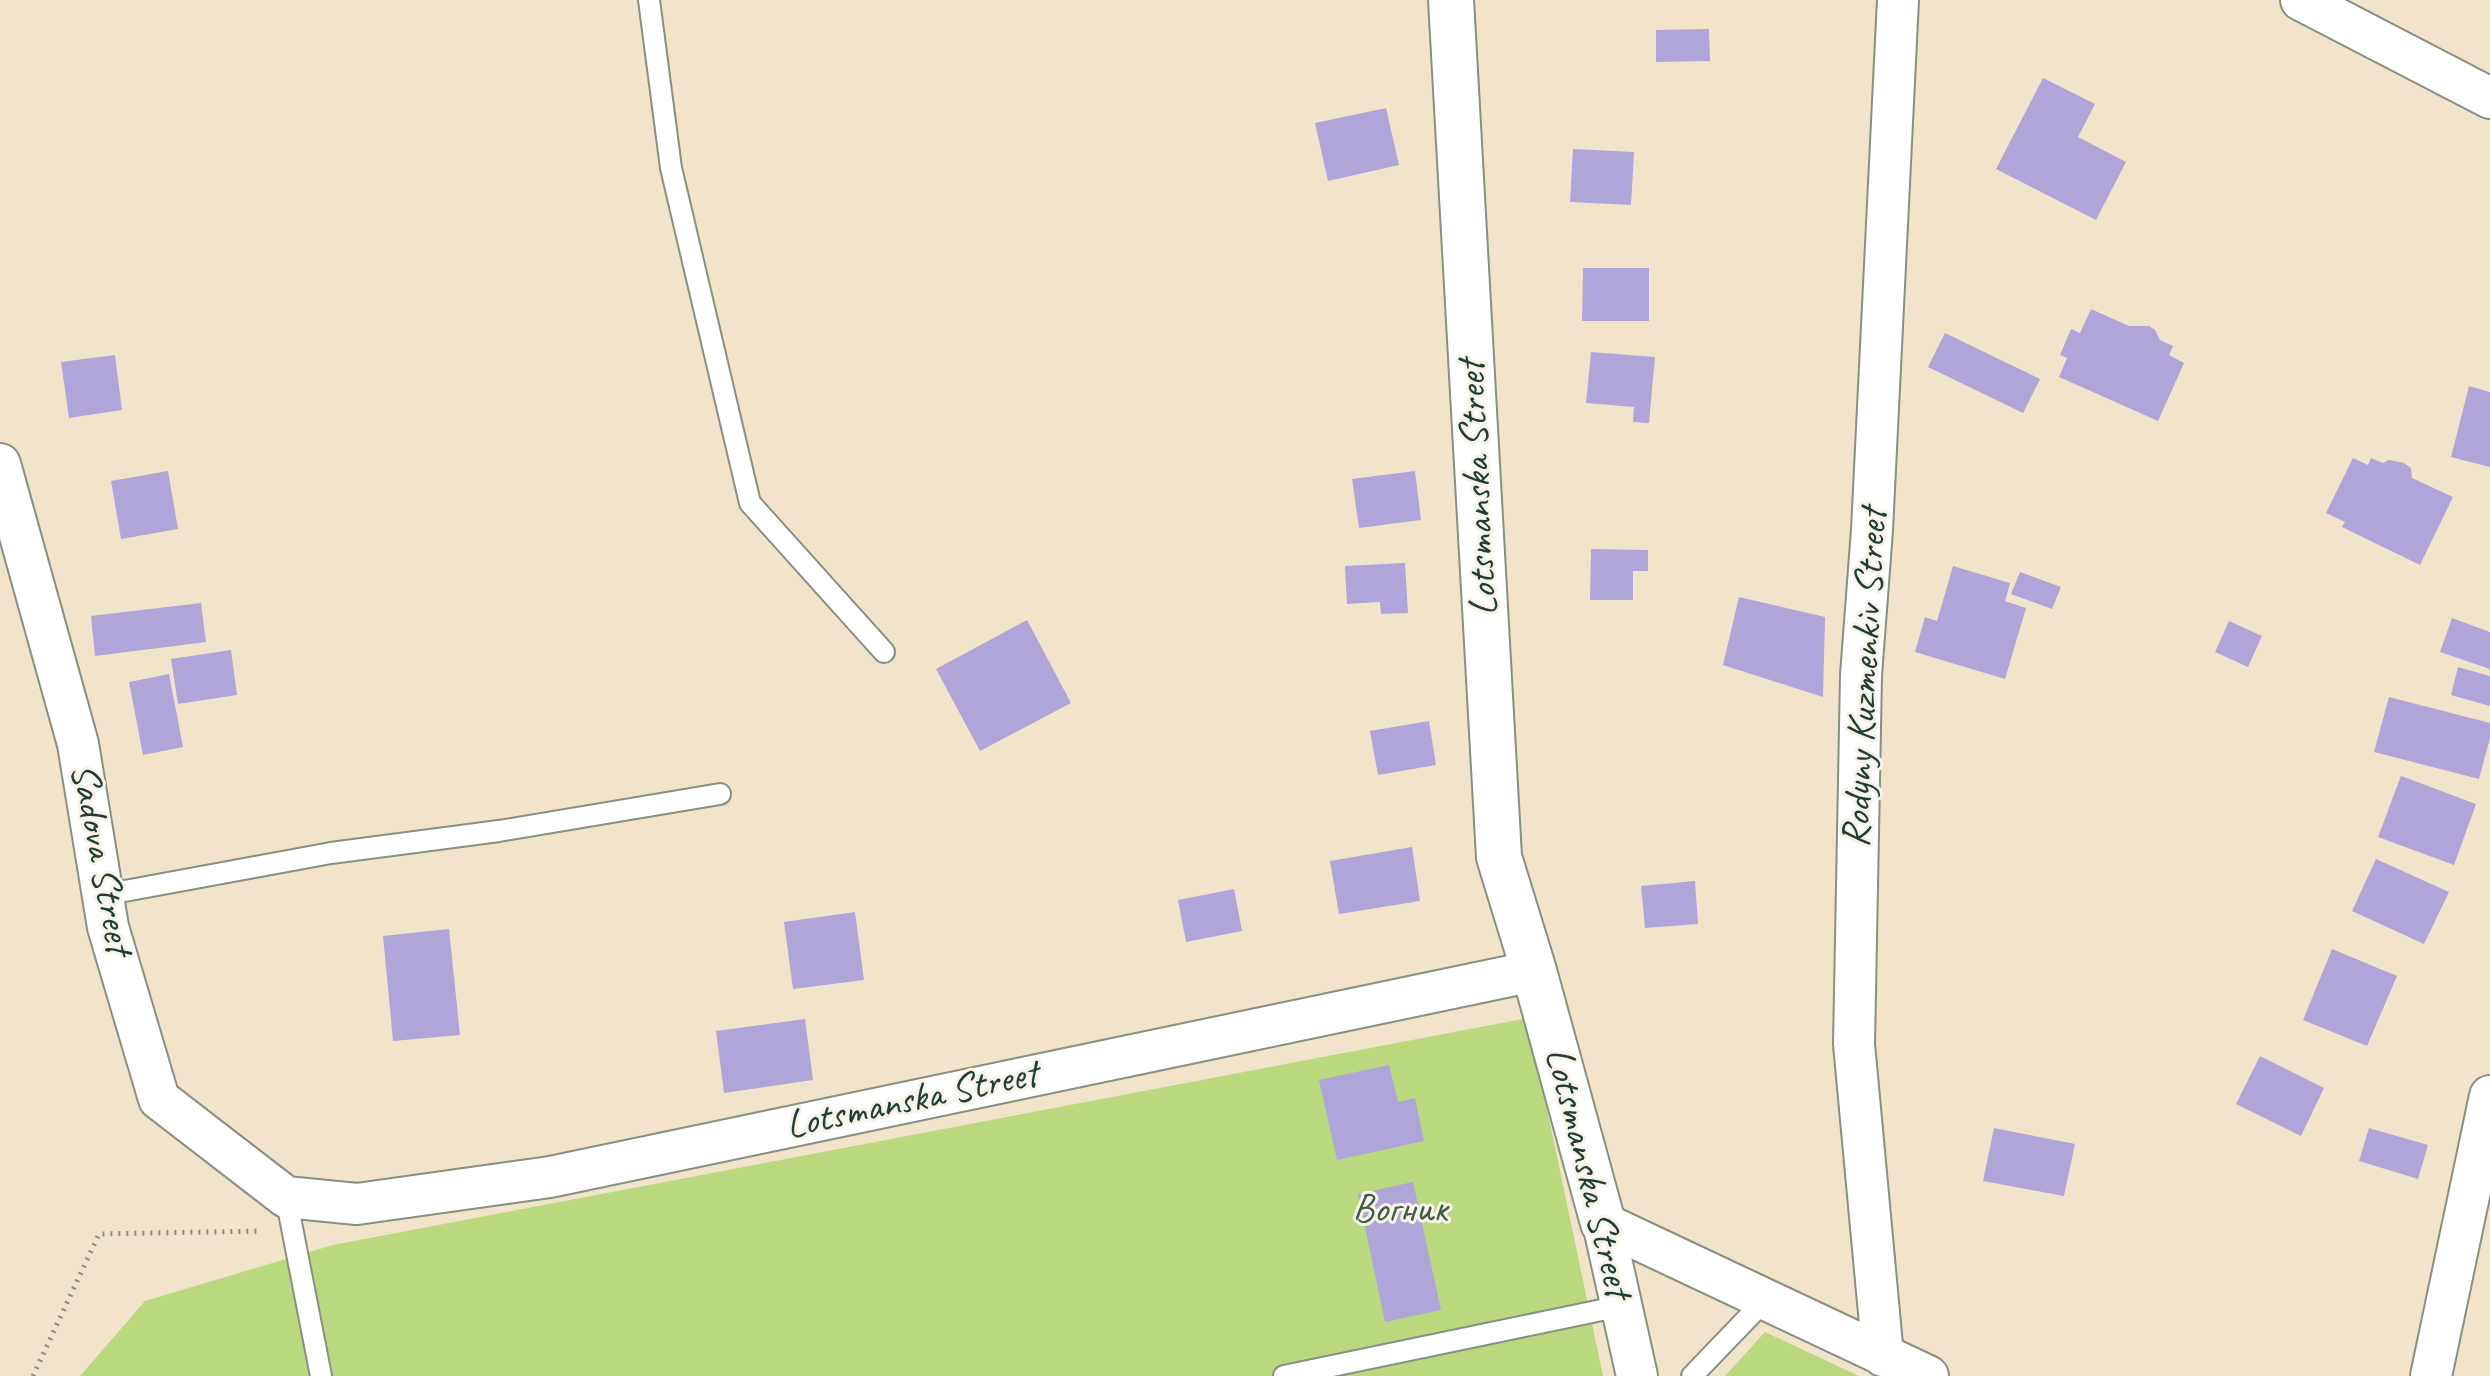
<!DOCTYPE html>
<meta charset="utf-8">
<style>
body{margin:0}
canvas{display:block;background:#f2e4cb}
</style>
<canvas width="2490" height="1376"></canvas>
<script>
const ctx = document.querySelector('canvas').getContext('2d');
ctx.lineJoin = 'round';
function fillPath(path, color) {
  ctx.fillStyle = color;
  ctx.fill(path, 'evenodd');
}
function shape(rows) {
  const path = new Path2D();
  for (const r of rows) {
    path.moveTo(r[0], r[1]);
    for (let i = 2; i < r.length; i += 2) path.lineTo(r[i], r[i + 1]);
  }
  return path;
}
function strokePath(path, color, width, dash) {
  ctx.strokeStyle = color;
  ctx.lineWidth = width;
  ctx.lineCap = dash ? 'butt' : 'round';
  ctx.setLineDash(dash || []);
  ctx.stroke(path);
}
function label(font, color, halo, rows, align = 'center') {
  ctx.font = font + ' Caveat,sans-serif';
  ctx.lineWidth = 6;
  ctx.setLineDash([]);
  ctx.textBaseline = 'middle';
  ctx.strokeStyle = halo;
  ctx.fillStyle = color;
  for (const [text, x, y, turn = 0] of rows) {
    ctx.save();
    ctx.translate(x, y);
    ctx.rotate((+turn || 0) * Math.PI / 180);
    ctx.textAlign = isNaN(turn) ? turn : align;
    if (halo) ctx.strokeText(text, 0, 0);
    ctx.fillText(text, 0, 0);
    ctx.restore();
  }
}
fillPath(shape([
 [1528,1018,1603,1376,80,1376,145,1301,333,1245],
 [1765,1332,1859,1376,1725,1376]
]), '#bad87e');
fillPath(shape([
 [1709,29,1710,61,1656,62,1656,30],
 [2043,78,2095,104,2078,137,2126,162,2096,220,1996,169],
 [1386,108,1399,165,1328,181,1315,123],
 [1573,149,1634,152,1631,205,1570,202],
 [1583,268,1649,268,1649,321,1582,321],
 [2091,309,2129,326,2149,326,2155,330,2160,340,2173,346,2169,355,2184,363,2158,421,2059,377,2067,358,2060,355,2071,329,2080,333],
 [1945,333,2040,379,2023,413,1928,367],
 [1591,352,1655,357,1649,423,1633,422,1634,407,1586,403],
 [115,355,122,410,69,418,61,362],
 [2469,386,2490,392,2490,467,2451,457],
 [2353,458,2368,465,2371,458,2383,463,2389,460,2404,463,2411,468,2412,478,2453,497,2420,565,2342,527,2345,522,2326,513],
 [168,471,178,529,121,539,111,481],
 [1415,471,1421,520,1359,528,1352,479],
 [1591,549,1648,550,1648,571,1633,571,1633,600,1590,600],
 [1405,563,1408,613,1381,614,1380,602,1347,604,1345,566],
 [1953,566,2010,583,2005,601,2026,608,2005,679,1915,652,1925,617,1937,621],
 [2020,572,2061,587,2052,609,2011,594],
 [1739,597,1825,617,1823,697,1723,665],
 [201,603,206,642,95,656,91,616],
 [2452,618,2490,632,2490,669,2440,652],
 [1027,620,1071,703,980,751,936,669],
 [2229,621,2262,636,2248,667,2215,652],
 [231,650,237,695,178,704,171,659],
 [2458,667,2490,676,2490,706,2451,695],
 [169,674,183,747,143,755,129,682],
 [2389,697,2490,723,2490,738,2479,779,2374,752],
 [1429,721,1436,765,1378,775,1370,731],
 [2401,776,2476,804,2454,865,2378,837],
 [1412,847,1420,901,1339,914,1330,861],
 [2376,859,2449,892,2424,944,2352,911],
 [1695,881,1698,924,1645,928,1641,886],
 [1234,889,1242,931,1186,942,1178,900],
 [855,912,864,980,793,989,784,922],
 [449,929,460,1035,393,1041,383,936],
 [2332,949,2397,976,2367,1046,2303,1020],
 [805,1019,813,1080,724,1093,716,1031],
 [2260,1056,2324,1088,2301,1136,2236,1104],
 [1389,1065,1398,1102,1415,1098,1424,1141,1337,1160,1319,1080],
 [1994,1128,2075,1144,2064,1196,1983,1181],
 [2369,1128,2428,1145,2418,1179,2359,1161],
 [1413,1182,1441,1310,1385,1322,1358,1194]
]), '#b0a5d9');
const lane = shape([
 [649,0,671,168,750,503,884,652],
 [103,895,331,853,499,831,720,794],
 [286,1197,321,1376],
 [1284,1376,1621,1306],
 [1692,1376,1765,1300]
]);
const street = shape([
 [2301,0,2490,98],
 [0,464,78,744,108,927,159,1099,286,1197,357,1204,550,1177,1534,971],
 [1603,1223,1928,1376],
 [1603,1223,1637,1376],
 [1883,1356,1854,1044,1861,675,1872,530,1898,0],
 [2431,1376,2490,1096]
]);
const secondary = shape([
 [1451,0,1499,857,1534,971,1603,1223]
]);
strokePath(lane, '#889080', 24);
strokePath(street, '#889080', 44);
strokePath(secondary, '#889080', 48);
strokePath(shape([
 [33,1376,99,1234,262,1231]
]), '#889080', 5, [2, 6]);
strokePath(lane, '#fff', 20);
strokePath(street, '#fff', 40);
strokePath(secondary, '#fff', 44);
label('40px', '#1f3d34', '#f7f3e8', [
 ["Lotsmanska Street",1479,488,-93],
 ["Rodyny Kuzmenkiv Street",1866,678,-87],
 ["Sadova Street",100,859,79],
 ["Lotsmanska Street",912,1101,-12],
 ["Lotsmanska Street",1587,1173,76]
]);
label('40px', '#3e5c43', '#f7f3e8', [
 ["Вогник",1400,1211]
]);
</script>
